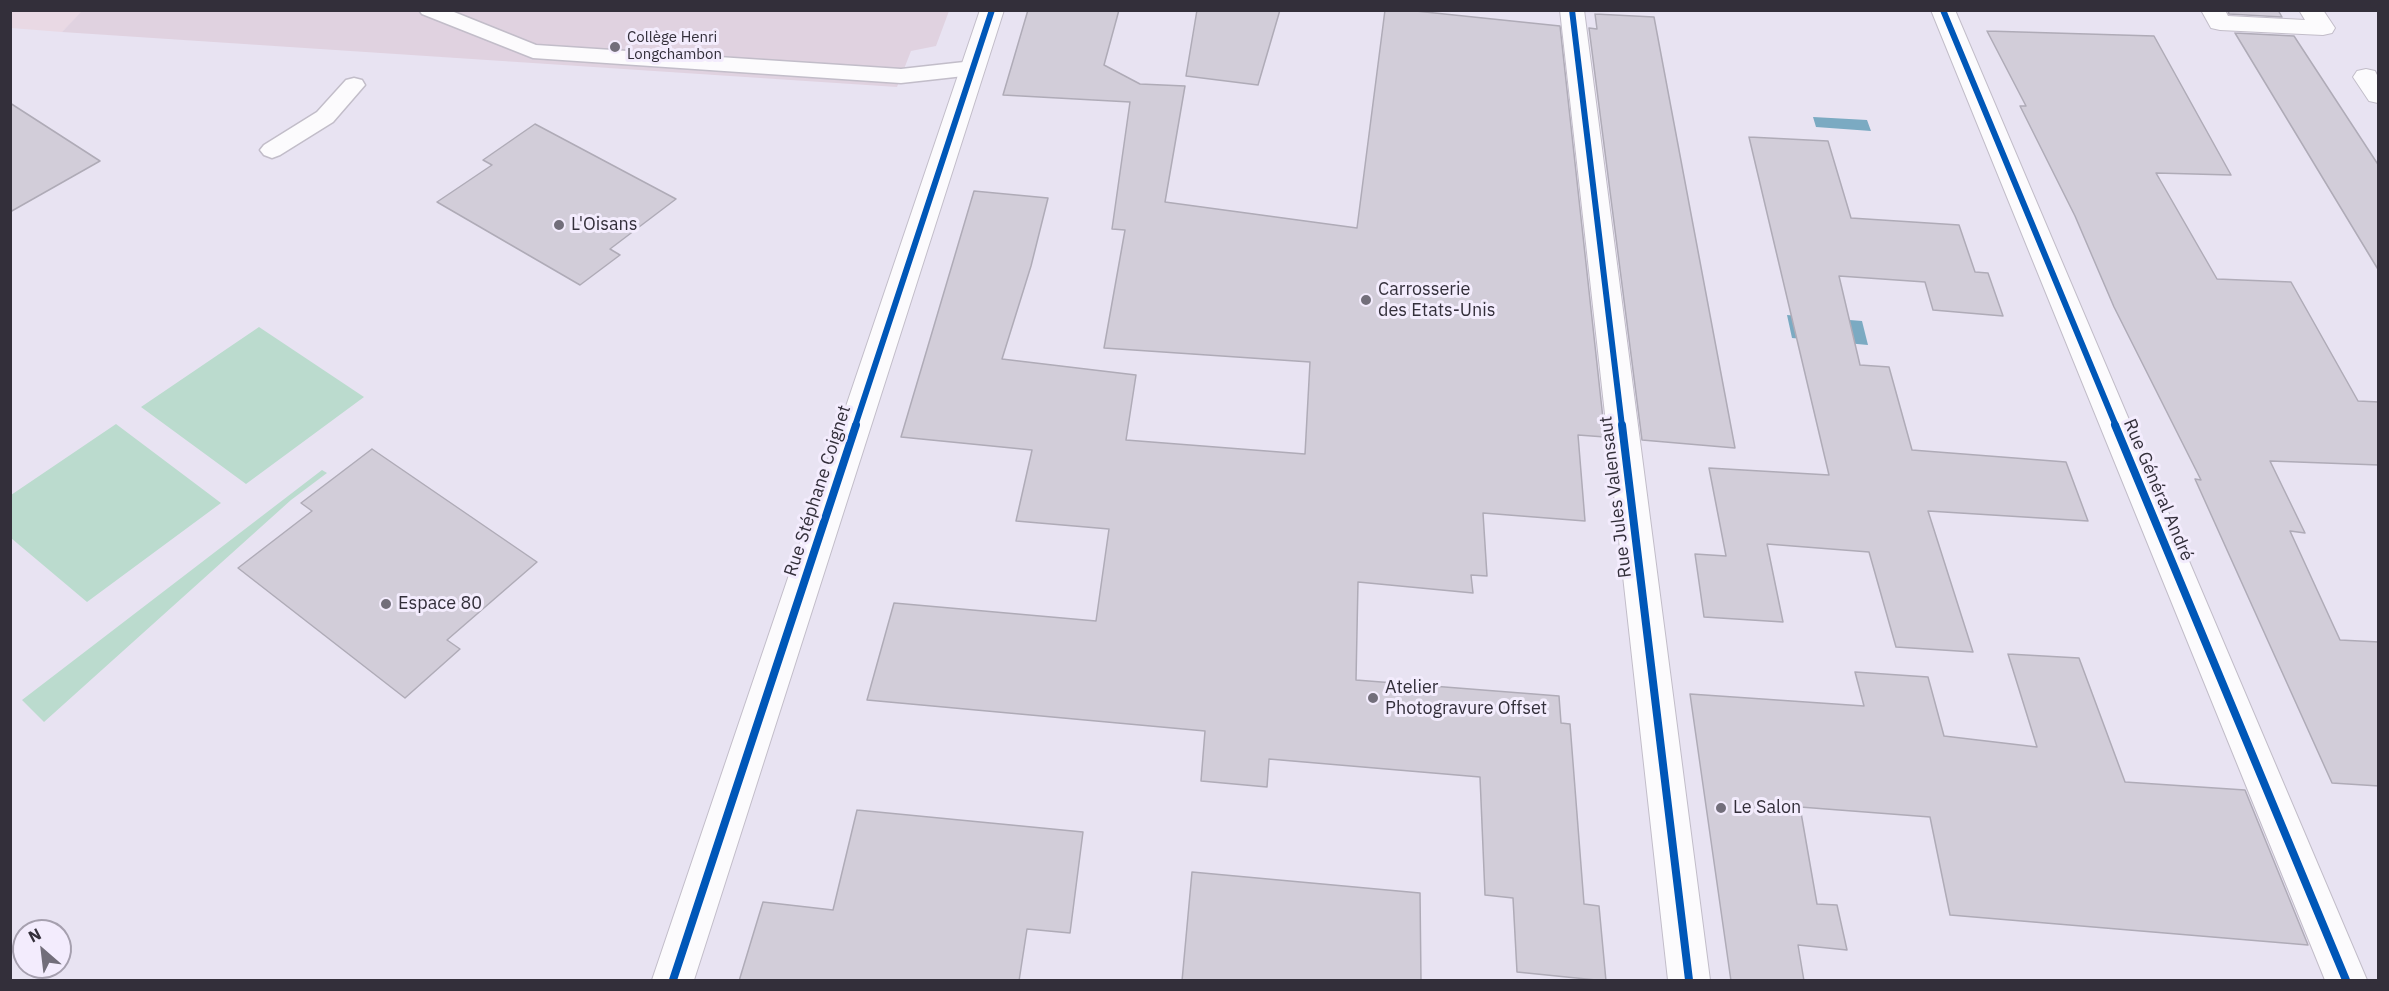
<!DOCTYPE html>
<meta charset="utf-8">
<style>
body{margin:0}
#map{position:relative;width:2389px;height:991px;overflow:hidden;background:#e8e3f2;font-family:"IBM Plex Sans",sans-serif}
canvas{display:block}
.frame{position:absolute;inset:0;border:12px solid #332f3a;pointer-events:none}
.north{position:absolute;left:12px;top:919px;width:60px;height:60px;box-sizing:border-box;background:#f3ecfd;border:2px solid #a6a0af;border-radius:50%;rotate:332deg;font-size:16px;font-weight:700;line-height:24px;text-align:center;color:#332f3a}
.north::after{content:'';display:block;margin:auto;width:21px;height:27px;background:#726e7a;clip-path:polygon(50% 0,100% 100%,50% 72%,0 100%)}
</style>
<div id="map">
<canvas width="2389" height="991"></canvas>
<div class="frame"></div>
<div class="north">N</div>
</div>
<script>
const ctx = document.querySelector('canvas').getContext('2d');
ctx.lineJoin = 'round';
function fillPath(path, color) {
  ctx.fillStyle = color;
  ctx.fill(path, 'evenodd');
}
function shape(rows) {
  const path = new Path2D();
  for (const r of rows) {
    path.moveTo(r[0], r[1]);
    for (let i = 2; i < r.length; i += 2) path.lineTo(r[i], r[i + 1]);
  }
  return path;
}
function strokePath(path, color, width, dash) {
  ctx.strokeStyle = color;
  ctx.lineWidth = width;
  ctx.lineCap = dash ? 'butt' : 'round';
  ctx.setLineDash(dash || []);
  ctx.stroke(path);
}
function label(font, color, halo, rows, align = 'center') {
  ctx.font = font + ' "IBM Plex Sans",sans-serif';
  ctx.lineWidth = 6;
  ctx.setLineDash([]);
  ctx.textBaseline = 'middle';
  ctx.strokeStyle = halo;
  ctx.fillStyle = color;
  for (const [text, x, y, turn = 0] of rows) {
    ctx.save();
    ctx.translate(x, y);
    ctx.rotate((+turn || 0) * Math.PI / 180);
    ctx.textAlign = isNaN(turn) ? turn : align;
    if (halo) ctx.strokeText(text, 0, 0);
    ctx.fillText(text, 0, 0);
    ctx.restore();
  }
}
fillPath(shape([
 [10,11,83,11,62,32,11,28]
]), '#e9d9e4');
fillPath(shape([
 [83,10,949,11,936,46,911,51,897,87,62,32]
]), '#e0d2e0');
fillPath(shape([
 [259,327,364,397,246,484,141,407],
 [116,424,221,503,87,602,11,538,11,495],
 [322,470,327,473,291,500,44,722,22,700]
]), '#bbdbce');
fillPath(shape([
 [1813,117,1867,120,1871,131,1816,127],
 [1787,315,1862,321,1868,345,1792,338]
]), '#7baac2');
const building = shape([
 [1028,10,1119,10,1104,65,1140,84,1185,86,1165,202,1357,228,1385,10,1406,10,1560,26,1605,437,1578,435,1585,521,1483,513,1487,576,1471,575,1473,593,1358,582,1356,680,1559,696,1561,723,1570,724,1584,904,1599,906,1606,981,1517,972,1513,898,1485,895,1480,777,1269,759,1267,787,1201,781,1205,731,867,700,894,603,1096,621,1109,529,1016,521,1032,450,901,437,974,191,1048,198,1031,266,1002,359,1136,375,1126,440,1305,454,1310,362,1104,348,1125,230,1112,229,1130,102,1003,95,1028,10],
 [1197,10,1280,10,1258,85,1186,76,1197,10],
 [2228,10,2278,10,2282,17,2229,14,2228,10],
 [1595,14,1654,17,1735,448,1642,440,1589,28,1597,29,1595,14],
 [1987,31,2154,36,2231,175,2156,173,2217,279,2291,282,2358,401,2379,402,2379,465,2270,461,2305,533,2290,531,2340,640,2379,642,2379,786,2332,783,2195,479,2201,480,2114,307,2075,216,2020,106,2026,106,1987,31],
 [2235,33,2294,36,2379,166,2379,271,2235,33],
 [10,103,100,161,10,212,10,103],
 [535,124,676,199,610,249,620,255,580,285,437,202,492,165,483,160,535,124],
 [1749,137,1828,141,1851,218,1959,225,1975,272,1988,273,2003,316,1933,310,1925,282,1839,276,1860,365,1889,367,1912,450,2066,462,2088,521,1928,511,1973,652,1896,647,1869,552,1767,544,1783,622,1704,617,1695,554,1726,556,1709,468,1829,475,1749,137],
 [372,449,537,562,447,640,460,649,405,698,238,568,312,511,301,503,372,449],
 [2008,654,2079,658,2125,782,2245,790,2308,945,1950,915,1930,817,1800,807,1817,904,1837,905,1847,950,1798,945,1804,981,1731,981,1690,694,1864,706,1855,672,1928,677,1944,736,2037,747,2008,654],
 [857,810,1083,832,1070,933,1027,929,1019,981,739,981,763,902,833,910,857,810],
 [1192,872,1420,893,1421,981,1182,981,1192,872]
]);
fillPath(building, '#d2cdd9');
strokePath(building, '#afabb7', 1.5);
const lane = shape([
 [419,10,449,10,536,45,901,69,973,61,981,63,984,68,981,73,973,75,901,83,533,58,422,14,419,10],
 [354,78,362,80,365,85,333,122,280,155,272,158,264,155,260,150,264,145,317,112,346,80,354,78]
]);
const street = shape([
 [980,10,1004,10,694,980,652,980,980,10],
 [1560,10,1584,10,1710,980,1668,980,1560,10],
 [1931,10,1955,10,2367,980,2325,980,1931,10],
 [2201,10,2225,10,2228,16,2305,20,2299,10,2323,10,2335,28,2332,33,2323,35,2220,30,2211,28,2201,10],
 [2366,69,2375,71,2378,77,2378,103,2369,101,2353,77,2357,71,2366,69]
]);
strokePath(lane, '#c2bdc9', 3);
strokePath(street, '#c2bdc9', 2);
fillPath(lane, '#fcfbfd');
fillPath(street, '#fcfbfd');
strokePath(shape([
 [1572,10,1622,426],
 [1943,10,2116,426],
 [855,426,992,10]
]), '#0057b8', 6);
strokePath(shape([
 [1622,425,1689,980],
 [2115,425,2346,980],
 [673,980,856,425]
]), '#0057b8', 8);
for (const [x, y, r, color] of [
 [615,47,6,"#726e7a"],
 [559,225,6,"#726e7a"],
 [1366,300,6,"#726e7a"],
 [386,604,6,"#726e7a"],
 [1373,698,6,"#726e7a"],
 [1721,808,6,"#726e7a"]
]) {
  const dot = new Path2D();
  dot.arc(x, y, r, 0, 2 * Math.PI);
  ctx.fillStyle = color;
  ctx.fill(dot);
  strokePath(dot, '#f3ecfd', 2);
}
label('15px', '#332f3a', '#f3ecfd', [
 ["Collège Henri",627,38],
 ["Longchambon",627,55]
], 'left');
label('18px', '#332f3a', '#f3ecfd', [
 ["L'Oisans",571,225],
 ["Carrosserie",1378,290],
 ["des Etats-Unis",1378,311],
 ["Espace 80",398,604],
 ["Atelier",1385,688],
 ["Photogravure Offset",1385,709],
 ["Le Salon",1733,808]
], 'left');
label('18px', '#332f3a', '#f3ecfd', [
 ["Rue Général André",2158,490,67],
 ["Rue Stéphane Coignet",818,491,-72],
 ["Rue Jules Valensaut",1616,497,-97]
]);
</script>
